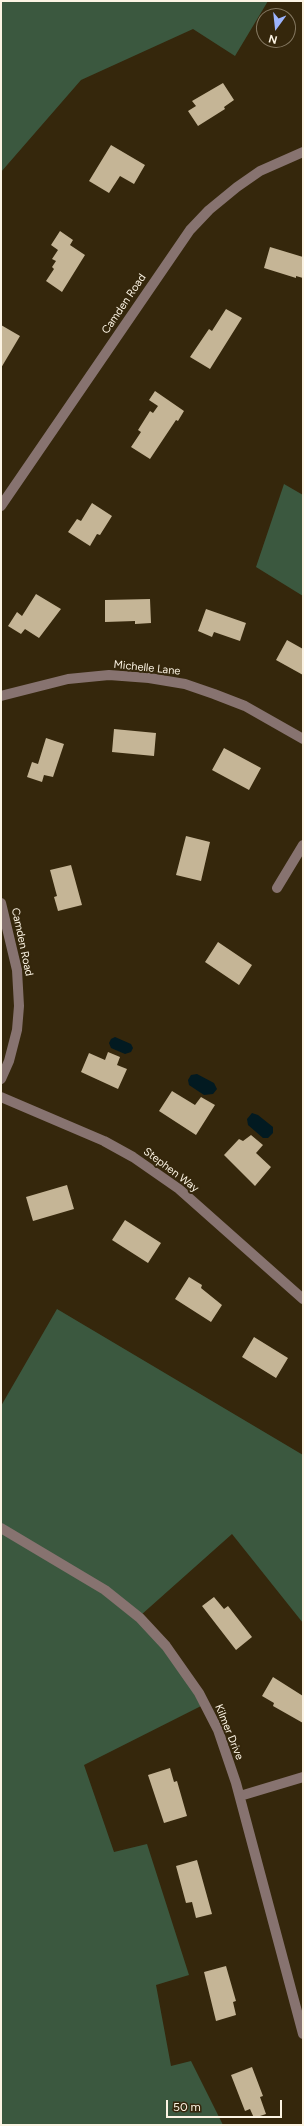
<!DOCTYPE html>
<style>
body{margin:0}
#map{position:relative;width:304px;height:2126px;overflow:hidden;background:#35270c;font-family:Figtree,sans-serif}
canvas{display:block}
.frame{position:absolute;inset:0;border:2px solid #fcf4e4;pointer-events:none}
.north{position:absolute;left:256px;top:8px;width:40px;height:40px;box-sizing:border-box;background:#35270c;border:1px solid #857962;border-radius:50%;rotate:195deg;font-size:11px;font-weight:700;line-height:16px;text-align:center;color:#fcf4e4}
.north::after{content:'';display:block;margin:auto;width:14px;height:18px;background:#9cb4fd;clip-path:polygon(50% 0,100% 100%,50% 72%,0 100%)}
.scale{position:absolute;left:166px;top:2100px;width:116px;height:18px;box-sizing:border-box;border:2px solid #fcf4e4;border-top:0;padding-left:5px;font-size:12px;line-height:14px;white-space:nowrap;color:#fcf4e4;-webkit-text-stroke:3px #35270c;paint-order:stroke}
</style>
<div id="map">
<canvas width="304" height="2126"></canvas>
<div class="frame"></div>
<div class="north">N</div>
<div class="scale">50 m</div>
</div>
<script>
const ctx = document.querySelector('canvas').getContext('2d');
ctx.lineJoin = 'round';
function fillPath(path, color) {
  ctx.fillStyle = color;
  ctx.fill(path, 'evenodd');
}
function shape(rows) {
  const path = new Path2D();
  for (const r of rows) {
    path.moveTo(r[0], r[1]);
    for (let i = 2; i < r.length; i += 2) path.lineTo(r[i], r[i + 1]);
  }
  return path;
}
function strokePath(path, color, width, dash) {
  ctx.strokeStyle = color;
  ctx.lineWidth = width;
  ctx.lineCap = dash ? 'butt' : 'round';
  ctx.setLineDash(dash || []);
  ctx.stroke(path);
}
function label(font, color, halo, rows, align = 'center') {
  ctx.font = font + ' Figtree,sans-serif';
  ctx.lineWidth = 4;
  ctx.setLineDash([]);
  ctx.textBaseline = 'middle';
  ctx.strokeStyle = halo;
  ctx.fillStyle = color;
  for (const [text, x, y, turn = 0] of rows) {
    ctx.save();
    ctx.translate(x, y);
    ctx.rotate((+turn || 0) * Math.PI / 180);
    ctx.textAlign = isNaN(turn) ? turn : align;
    if (halo) ctx.strokeText(text, 0, 0);
    ctx.fillText(text, 0, 0);
    ctx.restore();
  }
}
fillPath(shape([
 [1,1,268,1,235,56,193,29,81,80,1,172],
 [284,484,303,495,303,596,256,567],
 [57,1309,303,1455,303,1623,232,1534,141,1615,207,1703,84,1765,114,1852,147,1844,189,1975,156,1985,171,2066,191,2061,223,2125,1,2125,1,1406]
]), '#3b583f');
fillPath(shape([
 [115,1037,131,1044,133,1048,131,1052,125,1054,111,1048,109,1043,111,1039],
 [197,1074,214,1083,217,1089,213,1094,204,1095,189,1085,188,1080,191,1075],
 [252,1113,258,1115,273,1127,273,1133,268,1138,263,1138,248,1125,247,1119]
]), '#021a21');
fillPath(shape([
 [223,83,234,100,224,107,225,109,198,126,188,111,196,106,192,101],
 [111,145,145,165,134,184,120,176,109,193,89,181],
 [60,231,73,240,70,245,85,255,62,292,46,281,54,269,52,267,56,261,52,259,58,250,51,245],
 [270,247,303,257,303,278,296,276,296,278,264,268],
 [226,309,242,318,210,369,190,357,209,329,212,331],
 [1,325,20,336,1,368],
 [155,391,184,411,178,421,176,420,150,459,131,447,141,432,138,430,150,411,153,413,158,406,149,400],
 [92,503,112,516,100,535,97,534,90,546,68,532,77,519,81,521],
 [36,594,61,609,39,638,25,629,21,634,8,626,17,612,22,616],
 [150,599,151,623,135,624,135,621,105,622,105,600],
 [206,609,246,623,240,641,214,632,212,637,198,631],
 [287,640,303,649,303,675,276,660],
 [114,729,156,733,154,756,112,752],
 [46,738,64,744,53,777,44,775,42,782,27,777,32,762,38,764],
 [224,748,261,768,249,790,212,770],
 [186,836,210,842,201,881,176,875],
 [71,865,82,905,58,911,54,897,57,896,50,870],
 [218,942,252,965,239,985,205,962],
 [108,1052,120,1057,117,1065,127,1069,118,1089,81,1072,89,1053,105,1060],
 [172,1091,195,1105,201,1097,215,1105,196,1135,159,1111],
 [251,1135,263,1145,256,1153,271,1167,255,1186,224,1155,239,1139,243,1141],
 [67,1185,74,1209,33,1221,26,1197],
 [125,1220,161,1243,148,1263,112,1240],
 [189,1277,202,1285,201,1288,222,1305,211,1322,175,1299],
 [254,1337,288,1358,276,1378,242,1357],
 [214,1597,224,1609,228,1606,252,1637,236,1650,202,1606],
 [273,1677,303,1696,303,1723,273,1706,274,1703,262,1696],
 [170,1768,174,1782,177,1781,187,1816,164,1823,148,1775],
 [197,1860,212,1914,196,1918,192,1902,186,1903,176,1866],
 [226,1966,236,2001,233,2002,236,2015,216,2021,204,1972],
 [252,2067,263,2096,260,2097,266,2114,254,2118,250,2109,245,2111,231,2075]
]), '#c5b596');
strokePath(shape([
 [1,506,190,230,209,210,237,187,260,171,303,152],
 [1,696,68,679,109,675,149,678,185,684,214,694,245,706,303,739],
 [277,888,303,845],
 [1,903,17,970,19,1006,17,1030,9,1061,1,1079],
 [1,1097,104,1141,133,1157,179,1189,303,1299],
 [1,1528,105,1590,140,1618,166,1646,199,1693,218,1730,236,1783,303,2034],
 [240,1796,303,1777]
]), '#877370', 10);
label('11px', '#fcf4e4', '#35270c', [
 ["Camden Road",124,304,-56],
 ["Michelle Lane",147,668,6],
 ["Camden Road",22,942,78],
 ["Stephen Way",171,1170,37],
 ["Kilmer Drive",229,1732,68]
]);
</script>
